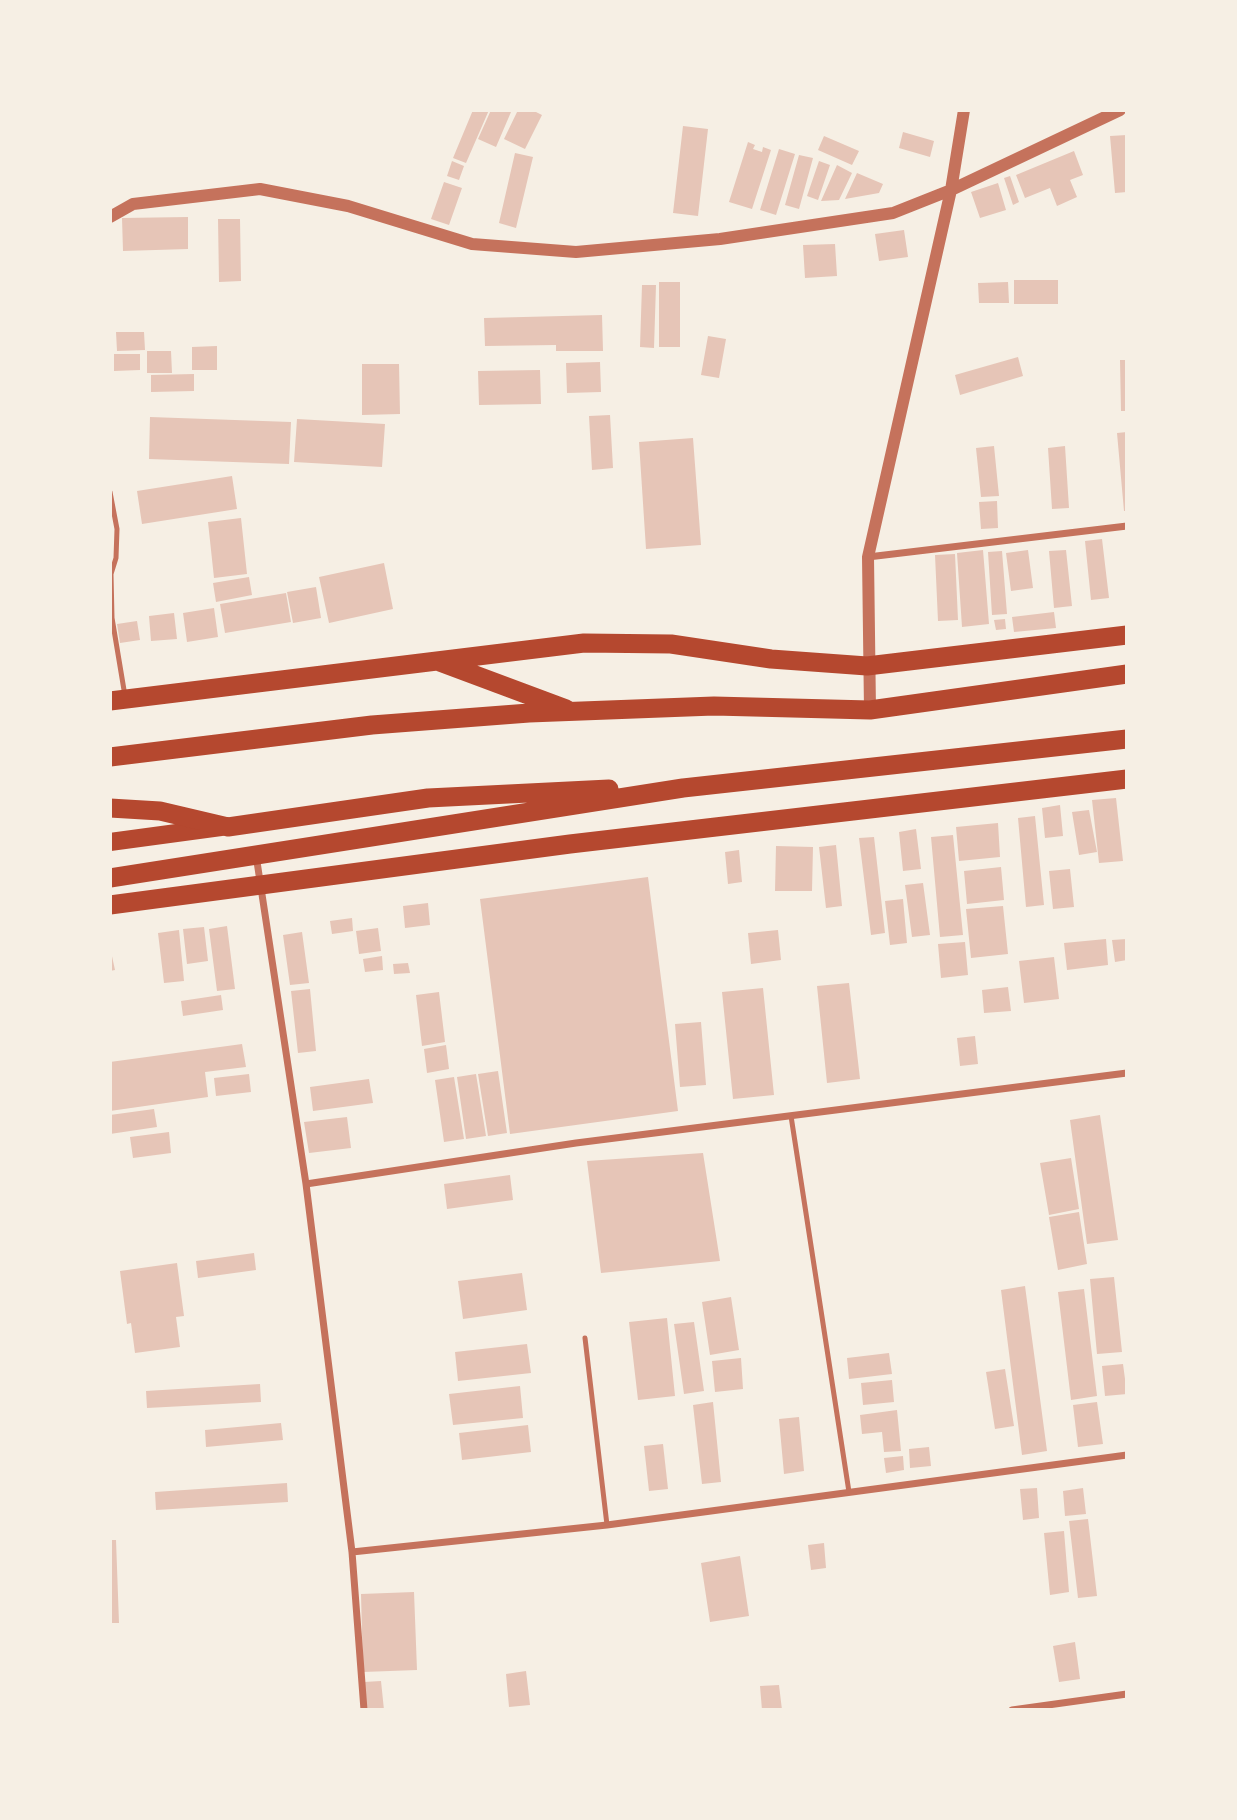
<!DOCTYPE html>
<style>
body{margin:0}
#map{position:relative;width:1237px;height:1820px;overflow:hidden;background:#f6efe4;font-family:"Space Grotesk",sans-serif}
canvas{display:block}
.frame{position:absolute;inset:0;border:112px solid #f6efe4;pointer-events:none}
</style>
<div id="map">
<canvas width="1237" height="1820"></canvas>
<div class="frame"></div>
</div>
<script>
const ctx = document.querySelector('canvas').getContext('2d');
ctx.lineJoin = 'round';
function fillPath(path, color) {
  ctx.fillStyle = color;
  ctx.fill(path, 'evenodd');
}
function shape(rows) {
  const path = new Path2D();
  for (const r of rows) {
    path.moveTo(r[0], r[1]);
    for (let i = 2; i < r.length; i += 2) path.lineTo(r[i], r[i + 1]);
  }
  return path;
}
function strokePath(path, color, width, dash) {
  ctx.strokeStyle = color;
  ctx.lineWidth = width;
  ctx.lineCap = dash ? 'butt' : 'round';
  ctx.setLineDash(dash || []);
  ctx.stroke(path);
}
fillPath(shape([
 [473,110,489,110,466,163,453,158],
 [491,110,511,112,496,147,478,139],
 [518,110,532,110,542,115,525,149,504,139],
 [683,126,708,129,698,216,673,213],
 [903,132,934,141,930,157,899,148],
 [1127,135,1127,192,1115,193,1110,136],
 [824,136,859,151,852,165,818,150],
 [748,142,755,145,753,149,762,152,763,147,771,150,752,209,729,202],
 [779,149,795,154,776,215,760,210],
 [1074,151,1083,175,1070,180,1077,197,1057,206,1050,188,1025,198,1016,175],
 [515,153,533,157,516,228,499,223],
 [799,155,813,158,799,209,785,205],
 [452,161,464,166,459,180,447,176],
 [819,161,830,165,818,200,807,196],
 [837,165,852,173,839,200,821,201],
 [857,173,883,184,879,193,845,199],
 [1010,176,1019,202,1013,205,1004,178],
 [444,182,462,188,449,225,431,219],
 [998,183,1006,210,980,218,971,192],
 [188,217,188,249,123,251,122,218],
 [218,219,240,219,241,281,219,282],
 [904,230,908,257,879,261,875,234],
 [835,244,837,276,805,278,803,245],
 [1014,280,1058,280,1058,304,1014,304],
 [659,282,680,282,680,347,659,347],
 [1008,282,1009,303,979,303,978,283],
 [642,285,656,285,654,348,640,347],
 [602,315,603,351,556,351,556,345,485,346,484,318],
 [116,332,144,332,145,350,117,351],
 [708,336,726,339,719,378,701,375],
 [217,346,217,370,192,370,192,347],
 [147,351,171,351,172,373,147,373],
 [114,354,140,354,140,370,114,371],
 [1018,357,1023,376,960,395,955,375],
 [1120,360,1127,360,1127,411,1121,411],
 [600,362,601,392,567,393,566,363],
 [362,364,399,364,400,414,362,415],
 [540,370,541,404,479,405,478,371],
 [194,374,194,391,151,392,151,375],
 [610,415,613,468,592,470,589,416],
 [150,417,291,422,289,464,149,459],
 [297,419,385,424,382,467,294,462],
 [1127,432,1127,511,1124,511,1117,433],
 [693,438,701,545,646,549,639,442],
 [994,446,999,496,981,497,976,448],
 [1065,446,1069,508,1052,509,1048,448],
 [232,476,237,509,142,524,137,491],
 [997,501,998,528,981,529,979,502],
 [241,518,247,574,214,578,208,522],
 [1102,539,1109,598,1091,600,1085,541],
 [983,550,989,624,962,627,957,553],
 [1028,550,1033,588,1011,591,1006,553],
 [1066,550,1072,606,1054,608,1049,551],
 [1002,551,1007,614,992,615,988,552],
 [955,554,958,620,938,621,935,555],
 [384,563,393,609,329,623,319,577],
 [249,577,252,595,216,602,213,583],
 [316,587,321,618,293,623,287,592],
 [286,593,291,622,225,633,220,604],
 [214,608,218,637,187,642,183,613],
 [1054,612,1056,628,1014,632,1012,617],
 [174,613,177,639,151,641,149,616],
 [1005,619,1006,629,996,630,994,620],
 [137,621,140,640,120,643,117,624],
 [1116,798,1123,861,1099,863,1092,800],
 [1060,805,1063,836,1045,838,1042,808],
 [1089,810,1097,852,1079,855,1072,812],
 [1035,816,1044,905,1026,907,1018,818],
 [998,823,1000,857,959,861,956,827],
 [916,829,921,869,903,871,899,832],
 [953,835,963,935,940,937,931,837],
 [874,837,885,933,871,935,859,838],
 [836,845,842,906,826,908,819,847],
 [776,846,813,847,812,891,775,891],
 [739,850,742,882,728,884,725,852],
 [1001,867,1004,900,967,904,964,871],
 [1070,869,1074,907,1053,909,1049,871],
 [648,877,678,1111,510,1134,480,899],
 [923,883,930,935,912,937,905,885],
 [903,899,907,943,890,945,885,901],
 [428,903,430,925,405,928,403,906],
 [1003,906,1008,954,971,958,966,909],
 [352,918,353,931,332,934,330,921],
 [227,926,235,989,217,991,209,929],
 [204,927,208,961,187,964,183,929],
 [378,928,381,951,359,954,356,931],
 [179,930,184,981,164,983,158,933],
 [778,930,781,960,751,964,748,933],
 [302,932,309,983,290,985,283,935],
 [1106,939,1108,965,1067,970,1064,943],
 [1127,939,1127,960,1115,962,1112,940],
 [965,942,968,975,941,978,938,944],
 [110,947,115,970,110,971],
 [382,956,383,970,365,972,363,959],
 [1054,957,1059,999,1024,1003,1019,961],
 [408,963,410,973,394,974,393,964],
 [849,983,860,1079,827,1083,817,986],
 [1008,987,1011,1011,984,1013,982,990],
 [763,988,774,1095,733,1099,722,992],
 [310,989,316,1051,298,1053,291,991],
 [439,992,445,1042,422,1046,416,995],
 [221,995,223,1010,183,1016,181,1001],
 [701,1022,706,1085,680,1087,675,1024],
 [975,1036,978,1064,960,1066,957,1038],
 [242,1044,246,1067,205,1072,208,1097,110,1111,110,1062],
 [446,1045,449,1069,427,1073,424,1049],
 [498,1071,507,1133,488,1136,478,1074],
 [249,1074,251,1092,216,1096,214,1078],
 [476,1074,486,1136,466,1139,457,1077],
 [454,1077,464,1139,444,1142,435,1080],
 [369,1079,373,1103,313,1111,310,1087],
 [154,1109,157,1127,110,1134,110,1115],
 [1100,1115,1118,1240,1087,1244,1070,1120],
 [347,1117,351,1148,309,1153,304,1122],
 [169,1132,171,1153,133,1158,130,1137],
 [703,1153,720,1261,601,1273,587,1161],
 [1071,1158,1079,1209,1049,1215,1040,1163],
 [510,1175,513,1200,447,1209,444,1184],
 [1079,1212,1087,1264,1058,1270,1049,1217],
 [254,1253,256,1270,198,1278,196,1261],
 [177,1263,184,1316,176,1317,180,1347,135,1353,131,1323,127,1324,120,1271],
 [522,1273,527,1310,463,1319,458,1281],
 [1114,1277,1122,1352,1097,1354,1090,1279],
 [1025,1286,1047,1451,1022,1455,1001,1290],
 [1084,1289,1097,1396,1071,1400,1058,1292],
 [731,1297,739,1350,710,1355,702,1302],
 [667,1318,675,1396,638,1400,629,1322],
 [694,1322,704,1391,684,1394,674,1324],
 [527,1344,531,1373,458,1381,455,1352],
 [889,1353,892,1374,849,1379,847,1358],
 [741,1358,743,1389,715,1392,712,1361],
 [1123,1364,1127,1394,1105,1396,1102,1366],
 [1005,1369,1014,1426,995,1429,986,1372],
 [892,1380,894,1402,863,1405,861,1383],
 [260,1384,261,1402,147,1408,146,1391],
 [520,1386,523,1418,453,1425,449,1394],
 [713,1402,721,1482,702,1484,693,1405],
 [1097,1402,1103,1444,1078,1447,1073,1405],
 [897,1410,901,1451,884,1452,882,1432,862,1434,860,1415],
 [799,1417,804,1471,784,1474,779,1419],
 [281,1423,283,1440,206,1447,205,1430],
 [528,1425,531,1452,462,1460,459,1433],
 [663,1444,668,1489,649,1491,644,1446],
 [929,1447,931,1466,910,1468,909,1449],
 [903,1456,904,1470,886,1473,884,1458],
 [287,1483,288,1502,156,1510,155,1492],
 [1037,1488,1039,1518,1023,1520,1020,1489],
 [1083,1488,1086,1514,1065,1516,1063,1491],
 [1088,1519,1097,1596,1078,1598,1069,1521],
 [1064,1531,1069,1592,1050,1595,1044,1533],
 [110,1540,116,1540,119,1623,110,1623],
 [824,1543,826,1568,811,1570,808,1545],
 [740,1556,749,1616,710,1622,701,1563],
 [414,1592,417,1670,363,1672,361,1594],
 [1075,1642,1080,1679,1059,1682,1053,1646],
 [526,1671,530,1705,509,1707,506,1674],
 [381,1681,384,1710,366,1710,364,1682],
 [779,1685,782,1710,762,1710,760,1686]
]), '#e6c5b7');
strokePath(shape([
 [110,492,117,529,116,558,111,574,112,618,125,696],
 [791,1116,849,1492],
 [585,1338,607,1525]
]), '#c5725c', 5);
strokePath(shape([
 [868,557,1127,526],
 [256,855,306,1184,352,1552,364,1710],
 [306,1184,576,1143,1127,1073],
 [352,1552,607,1525,1127,1455],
 [1012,1710,1127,1694]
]), '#c5725c', 7);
strokePath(shape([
 [110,217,133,204,260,189,348,206,472,244,576,252,720,239,893,213,951,190,1120,110],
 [870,710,868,557,951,190,964,110]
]), '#c5725c', 12);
strokePath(shape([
 [110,842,221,827]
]), '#b5482f', 18);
strokePath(shape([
 [440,662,566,709],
 [110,701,584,643,671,644,771,659,867,666,1127,635],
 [110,757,372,725,529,713,714,706,870,710,1127,674],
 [110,808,160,811,228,827,428,798,609,789],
 [110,878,683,788,1127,739],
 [110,905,570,844,1127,779]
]), '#b5482f', 19);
</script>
